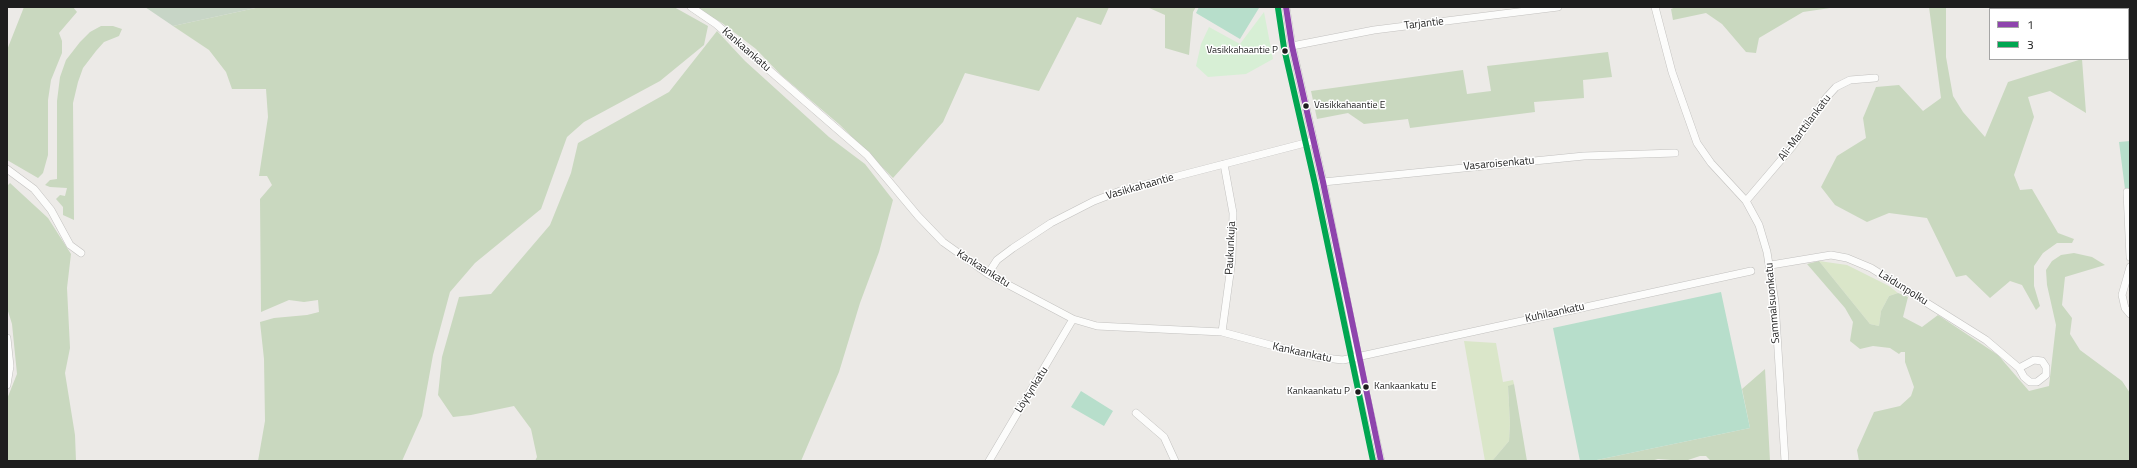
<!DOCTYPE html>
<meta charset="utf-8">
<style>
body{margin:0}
#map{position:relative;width:2137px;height:468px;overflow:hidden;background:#eceae7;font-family:"Titillium Web",sans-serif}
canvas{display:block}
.frame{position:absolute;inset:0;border:8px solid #1e1e1e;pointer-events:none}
.legend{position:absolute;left:1989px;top:8px;width:140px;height:52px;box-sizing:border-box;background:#fff;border:1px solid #a5a5a5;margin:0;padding:5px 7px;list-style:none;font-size:12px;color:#1e1e1e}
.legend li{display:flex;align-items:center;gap:8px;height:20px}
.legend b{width:20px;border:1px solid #a5a5a5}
</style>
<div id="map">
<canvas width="2137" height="468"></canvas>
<div class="frame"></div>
<ul class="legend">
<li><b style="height:5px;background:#8e44ad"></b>1</li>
<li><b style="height:5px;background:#00a651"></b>3</li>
</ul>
</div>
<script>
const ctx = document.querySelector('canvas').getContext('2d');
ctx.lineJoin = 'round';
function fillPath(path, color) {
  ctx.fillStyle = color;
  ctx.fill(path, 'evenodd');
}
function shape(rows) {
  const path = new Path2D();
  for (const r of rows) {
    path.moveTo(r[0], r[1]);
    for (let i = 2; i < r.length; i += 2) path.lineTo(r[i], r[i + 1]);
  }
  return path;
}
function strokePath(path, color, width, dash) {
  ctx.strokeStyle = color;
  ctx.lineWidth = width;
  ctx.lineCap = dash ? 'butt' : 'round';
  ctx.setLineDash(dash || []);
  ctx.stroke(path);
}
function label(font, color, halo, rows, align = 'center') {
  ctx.font = font + ' "Titillium Web",sans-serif';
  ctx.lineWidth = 3;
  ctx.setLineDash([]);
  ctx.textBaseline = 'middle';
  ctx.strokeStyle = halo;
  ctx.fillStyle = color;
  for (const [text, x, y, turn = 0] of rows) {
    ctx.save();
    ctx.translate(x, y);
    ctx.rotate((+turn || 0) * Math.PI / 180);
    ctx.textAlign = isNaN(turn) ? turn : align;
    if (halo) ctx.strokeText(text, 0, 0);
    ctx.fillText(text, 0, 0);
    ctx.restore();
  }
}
fillPath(shape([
 [1819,261,1847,265,1889,286,1898,293,1889,296,1881,311,1879,326,1870,324],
 [1464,341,1496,343,1503,382,1513,380,1514,384,1508,387,1510,424,1509,441,1492,461,1485,461]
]), '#dae6c9');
fillPath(shape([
 [24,7,73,7,77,12,59,33,62,41,62,53,51,80,48,100,48,155,43,173,38,178,7,160,7,50],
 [260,7,674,7,708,26,704,45,660,81,584,122,567,137,541,209,475,263,450,292,433,355,422,416,402,461,258,461,265,421,264,359,260,322,274,318,307,315,319,312,318,300,304,302,289,300,261,312,260,199,272,185,267,176,259,176,268,117,266,89,232,89,226,72,209,50,173,26],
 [694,7,1109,7,1101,25,1077,17,1039,91,965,73,943,122,893,178,840,125,781,75,756,49,722,23],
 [1147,7,1196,7,1193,12,1189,55,1165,48,1165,15],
 [1676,7,1837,7,1803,12,1759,38,1756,53,1746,52,1722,24,1706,13,1673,20,1671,9],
 [1929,7,1946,7,1946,57,1953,96,1963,112,1985,137,2008,82,2082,59,2086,113,2050,91,2028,97,2034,117,2014,175,2020,190,2032,189,2058,233,2074,239,2072,243,2057,243,2043,253,2034,266,2034,286,2040,306,2036,310,2022,285,2010,281,1990,298,1966,275,1956,277,1927,218,1889,213,1867,222,1835,205,1821,187,1837,156,1866,138,1863,118,1876,87,1899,85,1923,111,1941,98],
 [101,26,113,26,122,29,119,36,104,42,96,51,83,68,78,82,73,103,74,220,63,215,63,207,56,199,60,195,65,196,67,188,50,187,45,185,50,180,57,179,57,101,60,77,66,60,80,42,90,32],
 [717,31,745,61,829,137,865,164,893,200,879,252,860,303,839,372,801,461,535,461,537,457,531,429,514,406,471,415,453,417,438,395,442,357,459,297,491,294,550,225,571,173,578,143,669,92],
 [1608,52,1612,77,1583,80,1584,98,1534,102,1535,112,1410,128,1408,119,1364,124,1348,113,1317,119,1311,91,1463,70,1467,94,1491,91,1487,66],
 [10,183,48,218,71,254,67,288,70,348,65,373,75,435,76,461,7,461,7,399,17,374,12,324,7,308,7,186],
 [2074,253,2092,257,2105,265,2065,277,2062,305,2072,318,2070,334,2080,350,2122,381,2130,393,2130,461,1859,461,1857,450,1874,412,1900,406,1911,396,1914,387,1905,362,1905,352,1901,352,1899,354,1890,348,1873,346,1860,349,1850,341,1853,322,1845,308,1807,264,1819,261,1870,324,1879,326,1881,311,1889,296,1898,293,1908,297,1903,317,1922,327,1938,315,1998,355,2029,391,2049,386,2056,325,2047,285,2046,270,2052,261,2061,255],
 [1765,369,1770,461,1711,461,1706,456,1700,456,1685,461,1658,459,1651,461,1592,461,1750,428,1742,389],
 [1514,384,1527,461,1492,461,1509,441,1510,424,1508,386]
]), '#c9d8bf');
fillPath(shape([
 [145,7,260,7,173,26]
]), '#c7d5c6');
fillPath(shape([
 [1264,12,1273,59,1246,74,1208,77,1196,66,1201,44,1209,27,1240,44]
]), '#d7efd5');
fillPath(shape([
 [1199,7,1257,7,1259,8,1240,39,1196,13],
 [2130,141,2130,189,2125,189,2119,142],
 [1721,292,1750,428,1592,461,1580,461,1553,328],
 [1081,391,1113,411,1104,426,1071,407]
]), '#b7decb');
const minor = shape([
 [691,7,716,24,867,155,918,216,943,242,988,274,1073,319,1097,326,1222,332,1315,357,1343,360,1751,271],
 [1286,7,1292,46,1323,182,1362,376,1381,461],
 [1655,7,1672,72,1697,143,1711,163,1746,201,1759,225,1767,252,1775,302,1785,461],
 [1292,46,1374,30,1558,7],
 [7,169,34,189,51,210,70,245,81,253],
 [1323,182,1584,156,1675,153],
 [2127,192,2130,257],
 [1746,201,1792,147,1826,98,1836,87,1850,80,1875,78],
 [1771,265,1831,255,1847,258,1871,268,1986,340,2019,368,2024,377,2030,382,2037,382,2046,375,2046,367,2042,361,2034,360,2019,368],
 [2130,267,2122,295,2125,308,2130,314],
 [988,274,997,260,1013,248,1051,223,1094,201,1120,191,1313,141],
 [1222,332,1232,259,1233,213,1224,164],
 [7,338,10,366,7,385],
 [1136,413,1164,437,1175,461],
 [989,461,1073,319]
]);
strokePath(minor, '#c2c1bf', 8);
strokePath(minor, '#fcfcfb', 7);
strokePath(shape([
 [1286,7,1292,46,1323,182,1381,461]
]), '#8e44ad', 6);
strokePath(shape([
 [1278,8,1284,48,1315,184,1373,461]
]), '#00a651', 6);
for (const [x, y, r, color] of [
 [1285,51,3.5,"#1e1e1e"],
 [1306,106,3.5,"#1e1e1e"],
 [1366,387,3.5,"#1e1e1e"],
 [1358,392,3.5,"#1e1e1e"]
]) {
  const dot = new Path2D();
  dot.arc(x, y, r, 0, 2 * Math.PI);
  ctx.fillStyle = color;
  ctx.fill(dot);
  strokePath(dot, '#fff', 1.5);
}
label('10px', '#1e1e1e', '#fff', [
 ["Vasikkahaantie P",1278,51],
 ["Vasikkahaantie E",1314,106,"left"],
 ["Kankaankatu E",1374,387,"left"],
 ["Kankaankatu P",1350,392]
], 'right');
label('11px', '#1e1e1e', '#fff', [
 ["Tarjantie",1424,24,-7],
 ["Kankaankatu",746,50,41],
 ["Ali-Marttilankatu",1805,128,-53],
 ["Vasaroisenkatu",1499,164,-5],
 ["Vasikkahaantie",1140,187,-16],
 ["Paukunkuja",1231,248,-87],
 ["Kankaankatu",983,269,32],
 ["Laidunpolku",1903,288,32],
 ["Sammalsuonkatu",1773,303,-95],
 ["Kuhilaankatu",1555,313,-12],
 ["Kankaankatu",1302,353,12],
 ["Löytynkatu",1032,390,-58]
]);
</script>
